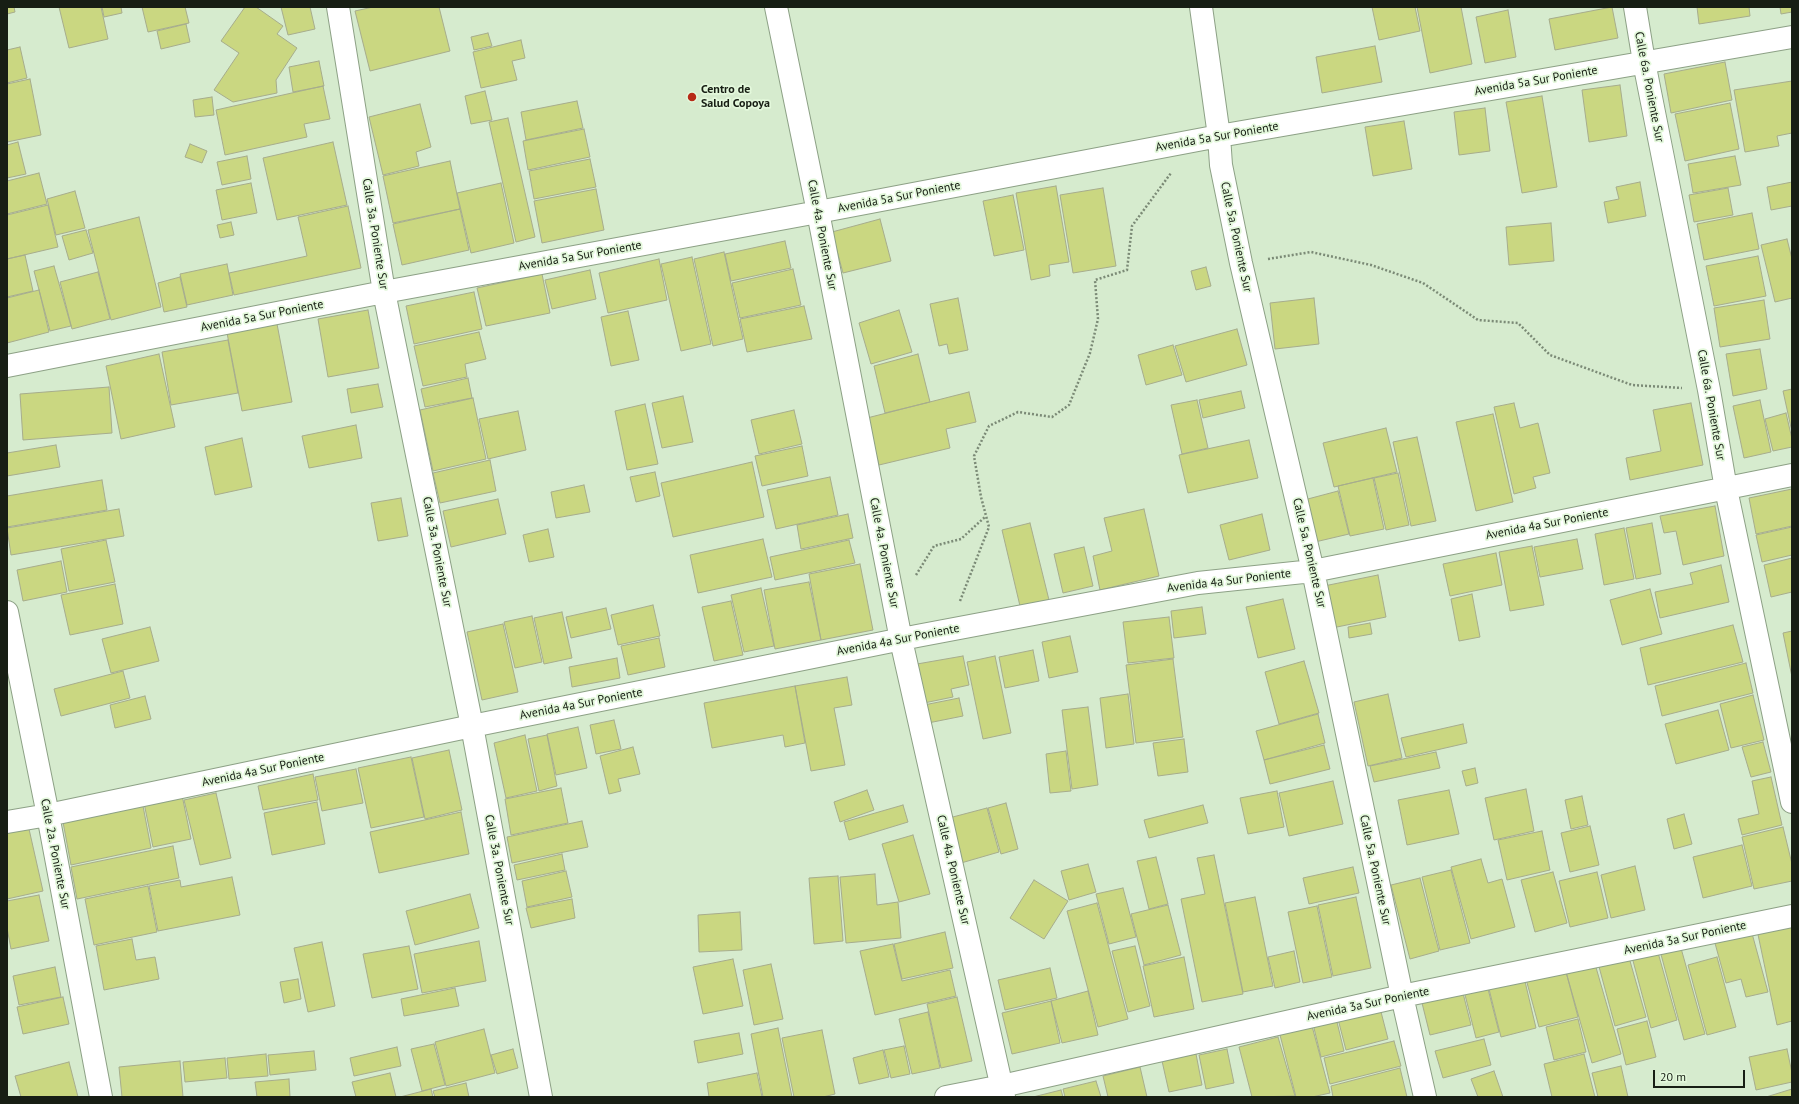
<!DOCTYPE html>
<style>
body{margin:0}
#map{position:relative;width:1799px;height:1104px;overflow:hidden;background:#d6ebce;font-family:"PT Sans",sans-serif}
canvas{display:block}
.frame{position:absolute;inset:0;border:8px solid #171e14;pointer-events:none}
.scale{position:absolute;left:1653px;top:1070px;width:92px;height:18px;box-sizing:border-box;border:2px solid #171e14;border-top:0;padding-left:5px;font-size:12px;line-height:14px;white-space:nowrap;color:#171e14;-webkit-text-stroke:3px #e3f8db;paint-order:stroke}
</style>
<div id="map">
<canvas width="1799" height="1104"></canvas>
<div class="frame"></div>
<div class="scale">20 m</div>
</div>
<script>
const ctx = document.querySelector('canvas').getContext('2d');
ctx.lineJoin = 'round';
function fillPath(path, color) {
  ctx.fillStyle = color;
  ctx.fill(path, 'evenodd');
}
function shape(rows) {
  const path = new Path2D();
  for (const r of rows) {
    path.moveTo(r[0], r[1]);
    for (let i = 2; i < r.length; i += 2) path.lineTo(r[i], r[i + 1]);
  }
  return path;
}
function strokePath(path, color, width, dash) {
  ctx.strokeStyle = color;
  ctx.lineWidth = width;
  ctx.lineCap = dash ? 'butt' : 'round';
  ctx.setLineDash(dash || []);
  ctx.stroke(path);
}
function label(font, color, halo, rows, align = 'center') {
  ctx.font = font + ' "PT Sans",sans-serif';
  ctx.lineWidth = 3.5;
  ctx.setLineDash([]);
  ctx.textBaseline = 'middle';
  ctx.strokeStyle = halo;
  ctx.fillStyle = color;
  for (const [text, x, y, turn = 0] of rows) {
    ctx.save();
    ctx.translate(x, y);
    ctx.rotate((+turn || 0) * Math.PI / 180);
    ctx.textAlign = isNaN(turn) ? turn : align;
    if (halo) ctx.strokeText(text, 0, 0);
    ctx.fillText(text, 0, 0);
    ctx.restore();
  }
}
const building = shape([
 [7,7,14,7,15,12,7,14,7,7],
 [59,7,101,7,108,39,69,48,59,7],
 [102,7,121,7,122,13,104,17,102,7],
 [142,7,185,7,189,23,148,32,142,7],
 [245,7,256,7,283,26,277,34,297,48,276,80,277,93,233,102,214,90,239,53,221,41,245,7],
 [281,7,310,7,315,29,288,35,281,7],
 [373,7,439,7,450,51,370,71,355,11,373,7],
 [1372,7,1415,7,1420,31,1379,40,1372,7],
 [1417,7,1461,7,1472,64,1430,73,1417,7],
 [1612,7,1618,38,1555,50,1549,19,1612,7],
 [1697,7,1749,7,1750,16,1699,24,1697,7],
 [1780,7,1792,7,1792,12,1781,14,1780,7],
 [1508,10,1516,57,1485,63,1476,17,1508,10],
 [186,24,190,42,161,49,157,31,186,24],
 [488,33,492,46,474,50,471,37,488,33],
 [521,40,525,58,512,61,517,80,481,88,473,52,521,40],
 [1375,46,1382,82,1322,93,1316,57,1375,46],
 [20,47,27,78,7,83,7,50,20,47],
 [319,61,324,86,293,92,289,67,319,61],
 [1725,62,1732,100,1671,113,1664,74,1725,62],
 [30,79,41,135,7,142,7,84,30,79],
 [1792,81,1792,133,1777,136,1779,146,1745,152,1734,90,1792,81],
 [1620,85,1627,136,1589,142,1582,90,1620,85],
 [323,86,330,119,304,124,307,137,225,155,216,110,323,86],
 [485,91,492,120,471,124,465,96,485,91],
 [1542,96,1557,187,1522,193,1506,102,1542,96],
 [212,97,214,115,195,117,193,100,212,97],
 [577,101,583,128,526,140,521,112,577,101],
 [1730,103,1739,149,1685,161,1675,114,1730,103],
 [420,104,431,147,416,152,419,166,383,175,369,117,420,104],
 [1485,108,1490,151,1459,155,1454,112,1485,108],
 [508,118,535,237,516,242,489,122,508,118],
 [1404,121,1412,169,1373,176,1365,127,1404,121],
 [584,129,590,157,528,170,523,141,584,129],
 [18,142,26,174,7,178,7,145,18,142],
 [333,142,347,205,277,220,263,158,333,142],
 [190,144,207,151,202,163,185,157,190,144],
 [247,156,251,179,222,185,217,162,247,156],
 [1735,156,1741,185,1693,193,1688,164,1735,156],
 [590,159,596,187,534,199,529,171,590,159],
 [450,161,460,209,393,223,383,176,450,161],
 [39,173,47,204,7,214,7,181,39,173],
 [1640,182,1646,216,1608,223,1604,202,1619,199,1616,187,1640,182],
 [1792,182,1792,206,1771,210,1767,187,1792,182],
 [251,183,257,213,222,220,216,190,251,183],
 [501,183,514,243,471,253,457,193,501,183],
 [1056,186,1069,262,1049,265,1050,276,1031,280,1016,193,1056,186],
 [1103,188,1116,266,1073,273,1060,195,1103,188],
 [1728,188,1733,215,1694,222,1689,195,1728,188],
 [596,189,604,230,542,243,534,201,596,189],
 [75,191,85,228,56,235,47,199,75,191],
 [1013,195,1024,250,994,256,983,201,1013,195],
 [48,205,58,247,7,259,7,215,48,205],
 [348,206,361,268,234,295,229,273,307,256,298,217,348,206],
 [460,209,469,250,402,265,393,224,460,209],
 [1752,213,1759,249,1704,260,1697,224,1752,213],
 [139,217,161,307,111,320,88,230,139,217],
 [880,219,891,261,843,273,832,232,880,219],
 [231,222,234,235,220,238,217,225,231,222],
 [1551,223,1554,261,1509,265,1506,227,1551,223],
 [86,230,93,253,69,260,62,236,86,230],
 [1787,239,1792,259,1792,298,1775,302,1761,245,1787,239],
 [785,241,791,268,731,281,725,254,785,241],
 [724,252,743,339,713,346,694,259,724,252],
 [25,255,33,291,7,297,7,259,25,255],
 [1758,256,1766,296,1714,306,1706,266,1758,256],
 [692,257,711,344,681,351,661,264,692,257],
 [659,259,667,300,608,313,599,273,659,259],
 [227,264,233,295,187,305,180,274,227,264],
 [54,266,71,326,50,331,34,271,54,266],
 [1206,267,1211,286,1196,290,1191,271,1206,267],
 [793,269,801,305,740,318,732,283,793,269],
 [590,270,596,299,552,309,545,280,590,270],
 [98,272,110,319,72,329,60,282,98,272],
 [542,274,550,313,486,326,477,288,542,274],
 [180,277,187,307,164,312,158,283,180,277],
 [39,290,49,332,7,343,7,298,39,290],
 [474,292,482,329,414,344,406,306,474,292],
 [958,298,968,350,949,354,947,344,939,346,930,304,958,298],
 [1314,298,1319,344,1275,349,1270,303,1314,298],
 [1764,300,1770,339,1720,347,1714,308,1764,300],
 [804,306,812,339,747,352,740,319,804,306],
 [368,310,379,368,328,377,318,319,368,310],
 [899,310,912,352,871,364,859,323,899,310],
 [628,311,639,360,611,366,601,317,628,311],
 [277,324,292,402,242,411,227,333,277,324],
 [1237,329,1247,365,1186,382,1175,346,1237,329],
 [479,332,486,359,465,364,467,377,423,386,414,346,479,332],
 [228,340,238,393,171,405,162,352,228,340],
 [1173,345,1182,375,1146,385,1138,355,1173,345],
 [1760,349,1767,389,1733,396,1726,354,1760,349],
 [159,354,175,427,121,439,106,366,159,354],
 [918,354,930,402,885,413,874,366,918,354],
 [468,378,472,398,425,407,421,389,468,378],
 [378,384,383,407,351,413,347,389,378,384],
 [109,387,112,433,23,440,20,394,109,387],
 [1792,389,1792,432,1783,391,1792,389],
 [1241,391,1245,408,1203,418,1199,400,1241,391],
 [969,392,976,422,946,429,950,448,879,465,867,418,969,392],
 [683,396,693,442,662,448,652,403,683,396],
 [473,398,486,459,433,471,420,410,473,398],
 [1197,400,1208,448,1182,454,1171,405,1197,400],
 [1760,400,1771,452,1744,458,1733,406,1760,400],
 [1514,403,1520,428,1538,423,1550,473,1533,477,1536,488,1514,494,1494,407,1514,403],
 [1691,403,1703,465,1630,480,1626,458,1661,451,1653,410,1691,403],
 [645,404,658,464,627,470,615,411,645,404],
 [794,410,802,444,759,454,751,420,794,410],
 [518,411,526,450,488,459,479,419,518,411],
 [1786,413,1792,439,1792,447,1773,451,1765,419,1786,413],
 [1493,414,1513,502,1476,511,1456,422,1493,414],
 [356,425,362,458,309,468,302,436,356,425],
 [1386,428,1397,472,1334,487,1323,443,1386,428],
 [1417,437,1436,521,1411,526,1393,442,1417,437],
 [242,438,252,487,215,495,205,447,242,438],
 [1249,440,1258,478,1188,493,1179,455,1249,440],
 [56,445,60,467,7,476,7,453,56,445],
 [802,446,808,476,762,486,755,456,802,446],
 [490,460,496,491,440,503,433,473,490,460],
 [752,462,764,517,673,537,661,483,752,462],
 [655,472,660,496,636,502,630,477,655,472],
 [1398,473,1409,525,1386,530,1374,478,1398,473],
 [830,477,838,515,776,529,767,490,830,477],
 [1373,478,1384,529,1350,536,1338,486,1373,478],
 [102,480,107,510,7,527,7,496,102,480],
 [584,485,590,512,556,518,551,492,584,485],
 [1792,489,1792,526,1756,534,1749,498,1792,489],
 [1338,491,1349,534,1315,542,1304,500,1338,491],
 [401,498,408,536,378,541,371,503,401,498],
 [498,499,506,534,451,547,443,511,498,499],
 [1715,506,1724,556,1683,565,1676,531,1664,533,1660,516,1715,506],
 [119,509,124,536,11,555,7,528,119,509],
 [1144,509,1159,576,1100,590,1093,556,1112,551,1104,518,1144,509],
 [848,514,853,538,801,549,797,525,848,514],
 [1262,514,1270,550,1229,560,1220,525,1262,514],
 [1030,523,1049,600,1020,606,1002,530,1030,523],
 [1652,523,1661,574,1636,579,1626,528,1652,523],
 [1792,527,1792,555,1762,562,1756,535,1792,527],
 [1624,528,1634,579,1604,585,1595,534,1624,528],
 [548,529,554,557,529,562,523,535,548,529],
 [763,539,772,577,698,593,690,555,763,539],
 [1577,539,1583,569,1540,577,1534,547,1577,539],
 [106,540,115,582,69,591,61,549,106,540],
 [849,540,855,563,775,580,770,557,849,540],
 [1532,546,1544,605,1510,611,1499,552,1532,546],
 [1084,547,1093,586,1063,593,1054,554,1084,547],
 [1496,553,1502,585,1450,596,1443,564,1496,553],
 [1792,558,1792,592,1771,597,1764,565,1792,558],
 [61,561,67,592,23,601,17,570,61,561],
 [860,564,873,630,821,640,809,574,860,564],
 [1721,565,1729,602,1660,618,1655,592,1693,584,1690,573,1721,565],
 [1378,575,1386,617,1332,628,1324,586,1378,575],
 [809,582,821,640,775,649,764,590,809,582],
 [115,584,123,624,70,635,61,595,115,584],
 [761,588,774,646,744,652,731,595,761,588],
 [1650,589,1662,634,1622,645,1610,600,1650,589],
 [1472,594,1480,637,1459,641,1451,599,1472,594],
 [1283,599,1295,649,1258,658,1246,607,1283,599],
 [731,601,743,655,714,661,702,607,731,601],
 [653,605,660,636,618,645,611,615,653,605],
 [1202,607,1206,634,1174,638,1171,611,1202,607],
 [606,608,611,629,571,638,566,617,606,608],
 [562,612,572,658,544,664,534,618,562,612],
 [532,616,542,662,515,668,504,622,532,616],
 [1169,617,1174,658,1128,663,1123,622,1169,617],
 [1370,623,1372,634,1349,638,1348,627,1370,623],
 [503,624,518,692,482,700,467,632,503,624],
 [1733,625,1743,662,1648,685,1640,648,1733,625],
 [150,627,159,661,111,673,102,639,150,627],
 [1792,631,1792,677,1783,633,1792,631],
 [1070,636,1078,672,1049,678,1042,642,1070,636],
 [659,638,665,667,628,675,621,646,659,638],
 [1033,650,1039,681,1005,688,999,657,1033,650],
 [963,656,969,685,951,689,953,697,924,703,917,664,963,656],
 [995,656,1011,733,983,739,967,662,995,656],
 [617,658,620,678,572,687,569,667,617,658],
 [1173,659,1183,737,1136,743,1126,665,1173,659],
 [1304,661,1319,713,1279,724,1265,672,1304,661],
 [1746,663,1753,693,1662,716,1655,686,1746,663],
 [123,671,130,698,61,716,54,689,123,671],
 [847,677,852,705,834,708,845,765,811,771,795,686,847,677],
 [795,686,805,743,785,747,783,735,712,748,704,703,795,686],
 [1128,694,1134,744,1106,748,1100,698,1128,694],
 [1388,694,1402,758,1368,766,1354,702,1388,694],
 [1753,695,1764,740,1731,748,1720,704,1753,695],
 [145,696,151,719,115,728,110,705,145,696],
 [959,698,963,716,928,723,924,705,959,698],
 [1088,707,1098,785,1072,789,1062,710,1088,707],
 [1718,710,1729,750,1676,764,1665,724,1718,710],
 [1318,714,1325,743,1264,760,1256,731,1318,714],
 [614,720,621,749,596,754,590,725,614,720],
 [1463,724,1467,743,1406,757,1401,738,1463,724],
 [578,727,587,768,556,775,547,734,578,727],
 [525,735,537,791,506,798,494,743,525,735],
 [547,735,557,786,539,791,528,739,547,735],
 [1184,739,1188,772,1158,776,1153,743,1184,739],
 [1763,742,1771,772,1751,777,1742,747,1763,742],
 [1324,745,1330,769,1270,784,1264,760,1324,745],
 [633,747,640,774,618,779,621,791,609,794,600,756,633,747],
 [449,750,462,810,425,819,412,758,449,750],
 [1066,751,1071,791,1050,793,1046,754,1066,751],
 [1436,752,1440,768,1374,782,1370,766,1436,752],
 [411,757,424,817,371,828,358,768,411,757],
 [1475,768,1478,783,1466,786,1462,771,1475,768],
 [356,769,363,803,322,811,315,777,356,769],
 [313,774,318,800,263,810,258,786,313,774],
 [1771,777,1782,825,1742,835,1738,819,1759,814,1752,781,1771,777],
 [1333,781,1343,824,1289,836,1279,793,1333,781],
 [561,788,568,823,511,835,505,799,561,788],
 [1526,789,1534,831,1494,840,1485,798,1526,789],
 [867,790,874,810,840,822,834,802,867,790],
 [1449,790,1459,834,1407,845,1398,800,1449,790],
 [1277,791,1284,827,1248,834,1240,798,1277,791],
 [216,793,231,858,200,865,184,800,216,793],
 [182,795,191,839,153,847,144,803,182,795],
 [1582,796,1588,825,1571,829,1565,800,1582,796],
 [317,802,325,844,272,855,264,813,317,802],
 [1006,803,1018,849,1001,854,988,808,1006,803],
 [903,805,908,822,849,840,844,822,903,805],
 [1203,805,1208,823,1149,838,1144,820,1203,805],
 [143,806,151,848,71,865,63,822,143,806],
 [987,808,999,852,961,863,949,818,987,808],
 [461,812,469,854,379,873,370,832,461,812],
 [1684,814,1692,844,1674,849,1667,819,1684,814],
 [582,821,588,847,512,863,507,837,582,821],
 [1590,826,1599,865,1570,872,1561,833,1590,826],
 [1783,827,1792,864,1792,881,1754,889,1742,837,1783,827],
 [29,829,43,891,7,899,7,833,29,829],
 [1542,831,1550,870,1507,880,1498,840,1542,831],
 [913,835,930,894,899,902,882,844,913,835],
 [1742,845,1752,886,1703,898,1693,857,1742,845],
 [173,846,179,878,77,899,71,867,173,846],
 [562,854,565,870,517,880,514,865,562,854],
 [1214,855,1243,994,1202,1002,1181,899,1205,894,1197,858,1214,855],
 [1156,857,1168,904,1149,909,1137,861,1156,857],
 [1481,859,1488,883,1502,879,1515,927,1471,939,1451,867,1481,859],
 [1088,864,1096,892,1069,900,1061,871,1088,864],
 [1635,866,1645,910,1611,918,1601,875,1635,866],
 [1353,867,1359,893,1309,904,1303,878,1353,867],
 [1451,870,1470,943,1440,950,1422,877,1451,870],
 [566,871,572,897,527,907,522,881,566,871],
 [1553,872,1567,923,1535,932,1521,880,1553,872],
 [1597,872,1608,918,1570,927,1559,881,1597,872],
 [875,874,877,905,898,902,901,938,846,943,840,877,875,874],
 [838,876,843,941,814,944,809,878,838,876],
 [232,877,240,915,158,931,149,886,180,880,181,887,232,877],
 [1420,878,1439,951,1410,959,1391,885,1420,878],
 [1034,880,1068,901,1044,939,1010,918,1034,880],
 [148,886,157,932,94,945,85,899,148,886],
 [1123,888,1136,937,1109,944,1096,894,1123,888],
 [470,894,479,928,415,945,406,911,470,894],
 [39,895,49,941,11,949,7,928,7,901,39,895],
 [1255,897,1273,986,1243,992,1225,903,1255,897],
 [1356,897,1371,968,1333,976,1318,905,1356,897],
 [572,899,575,918,531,928,526,908,572,899],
 [1097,903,1128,1019,1098,1027,1067,911,1097,903],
 [1168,905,1181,955,1144,965,1131,914,1168,905],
 [1317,906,1332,977,1303,983,1288,912,1317,906],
 [740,912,742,950,699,952,698,915,740,912],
 [1792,917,1792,1021,1777,1025,1756,925,1792,917],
 [1750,926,1768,992,1746,997,1741,979,1726,983,1713,936,1750,926],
 [945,932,953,968,902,979,894,944,945,932],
 [132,939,136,960,155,957,159,979,104,990,96,946,132,939],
 [479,941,486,981,422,993,414,954,479,941],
 [1679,941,1705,1034,1684,1040,1659,947,1679,941],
 [322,942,335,1006,308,1012,294,948,322,942],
 [893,944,902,981,950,970,956,996,875,1015,860,951,893,944],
 [409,946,418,989,372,998,363,954,409,946],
 [1135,946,1150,1006,1128,1012,1112,951,1135,946],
 [1657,949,1677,1020,1651,1028,1632,957,1657,949],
 [1294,951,1300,982,1275,988,1268,957,1294,951],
 [1628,954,1646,1017,1615,1026,1598,963,1628,954],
 [1184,957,1194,1009,1154,1017,1143,966,1184,957],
 [1717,957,1736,1027,1707,1035,1688,965,1717,957],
 [733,959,743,1006,703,1014,693,967,733,959],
 [771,964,783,1019,754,1025,743,970,771,964],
 [1595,964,1621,1054,1592,1063,1566,972,1595,964],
 [55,967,61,997,19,1005,13,976,55,967],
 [1050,968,1057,998,1005,1010,998,980,1050,968],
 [1565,968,1578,1017,1539,1027,1526,979,1565,968],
 [1523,973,1536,1028,1501,1037,1487,981,1523,973],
 [298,979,301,999,284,1003,280,982,298,979],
 [1486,981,1499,1032,1476,1038,1463,987,1486,981],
 [455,988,459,1006,404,1016,401,999,455,988],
 [1462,989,1471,1025,1430,1035,1421,999,1462,989],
 [1088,991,1098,1035,1062,1043,1051,1001,1088,991],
 [63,997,69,1024,23,1034,17,1007,63,997],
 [957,997,972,1061,941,1068,927,1004,957,997],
 [1051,1001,1060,1043,1012,1054,1002,1013,1051,1001],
 [1380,1008,1388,1039,1346,1050,1338,1019,1380,1008],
 [928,1012,940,1068,912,1074,899,1019,928,1012],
 [1336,1018,1344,1051,1321,1057,1313,1024,1336,1018],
 [1578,1019,1586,1052,1554,1060,1546,1027,1578,1019],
 [1647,1021,1656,1057,1626,1065,1617,1029,1647,1021],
 [1312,1026,1330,1093,1312,1097,1296,1097,1280,1035,1312,1026],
 [778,1028,792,1097,763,1097,751,1034,778,1028],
 [484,1029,495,1073,446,1086,435,1042,484,1029],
 [822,1030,835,1094,823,1097,794,1097,782,1038,822,1030],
 [739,1033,743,1054,698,1063,694,1041,739,1033],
 [1278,1037,1295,1096,1252,1097,1239,1047,1278,1037],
 [1484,1039,1491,1065,1443,1078,1435,1051,1484,1039],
 [1394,1041,1401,1066,1330,1084,1324,1058,1394,1041],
 [434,1044,445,1085,422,1091,411,1049,434,1044],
 [904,1046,910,1074,891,1078,884,1050,904,1046],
 [397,1047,401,1066,354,1076,350,1058,397,1047],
 [513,1049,518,1068,497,1074,491,1055,513,1049],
 [1227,1049,1234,1083,1206,1089,1199,1055,1227,1049],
 [1787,1049,1792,1073,1792,1082,1756,1090,1749,1057,1787,1049],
 [883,1050,889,1077,859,1084,853,1058,883,1050],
 [314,1051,316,1070,270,1075,268,1055,314,1051],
 [266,1054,268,1076,229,1079,227,1058,266,1054],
 [1196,1054,1202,1085,1169,1092,1162,1061,1196,1054],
 [1584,1054,1595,1097,1552,1097,1544,1064,1584,1054],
 [225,1058,227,1078,185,1082,183,1062,225,1058],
 [180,1061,183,1097,122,1097,119,1067,180,1061],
 [69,1062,78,1097,21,1097,15,1076,69,1062],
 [1621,1066,1628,1097,1598,1097,1592,1073,1621,1066],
 [1140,1067,1147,1097,1108,1097,1103,1076,1140,1067],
 [1400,1068,1407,1097,1333,1097,1331,1086,1400,1068],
 [1494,1071,1503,1097,1478,1097,1471,1079,1494,1071],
 [390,1073,396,1097,356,1097,352,1082,390,1073],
 [757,1073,762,1097,709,1097,707,1083,757,1073],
 [289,1079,290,1097,257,1097,255,1082,289,1079],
 [1096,1081,1101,1097,1065,1097,1063,1089,1096,1081],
 [466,1083,469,1097,435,1097,433,1091,466,1083],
 [431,1089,433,1097,400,1097,431,1089],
 [1792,1089,1792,1097,1766,1097,1792,1089],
 [1061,1090,1063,1097,1033,1097,1061,1090]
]);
fillPath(building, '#cad781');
strokePath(building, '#a6ac8c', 1);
const minor = shape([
 [338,7,384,292,472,726,541,1097],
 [776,7,818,212,901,640,1004,1097],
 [1201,7,1219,136,1221,165,1241,263,1313,571,1402,996,1425,1097],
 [1635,7,1644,62,1709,390,1726,489,1792,802],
 [7,366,384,292,818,212,1219,136,1792,37],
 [7,612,48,815,101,1097],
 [7,822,48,815,472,726,917,636,1198,583,1313,571,1792,475],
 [946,1097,1002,1086,1402,996,1792,916]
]);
strokePath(minor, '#8da186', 24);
strokePath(shape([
 [1268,259,1311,252,1371,265,1423,283,1478,320,1518,323,1550,355,1632,385,1682,388],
 [916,575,934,546,961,539,986,516],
 [960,601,989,527,981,497,974,456,989,426,1018,412,1052,417,1069,405,1090,353,1098,319,1095,280,1127,270,1132,226,1171,173]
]), '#7b8a76', 2.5, [2, 2]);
strokePath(minor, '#fff', 22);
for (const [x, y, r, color] of [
 [692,97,5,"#b72a17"]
]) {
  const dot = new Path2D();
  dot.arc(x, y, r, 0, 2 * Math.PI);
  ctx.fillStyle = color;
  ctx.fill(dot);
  strokePath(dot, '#e3f8db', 1.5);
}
label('12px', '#171e14', '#e3f8db', [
 ["Avenida 5a Sur Poniente",1536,81,-10],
 ["Calle 6a. Poniente Sur",1649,87,79],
 ["Avenida 5a Sur Poniente",1217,137,-10],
 ["Avenida 5a Sur Poniente",899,197,-11],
 ["Calle 3a. Poniente Sur",375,234,81],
 ["Calle 4a. Poniente Sur",822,235,79],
 ["Calle 5a. Poniente Sur",1236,237,78],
 ["Avenida 5a Sur Poniente",580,256,-10],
 ["Avenida 5a Sur Poniente",262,316,-11],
 ["Calle 6a. Poniente Sur",1711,405,80],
 ["Avenida 4a Sur Poniente",1547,524,-11],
 ["Calle 3a. Poniente Sur",437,552,79],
 ["Calle 4a. Poniente Sur",884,553,79],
 ["Calle 5a. Poniente Sur",1309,553,77],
 ["Avenida 4a Sur Poniente",1229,581,-7],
 ["Avenida 4a Sur Poniente",898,640,-11],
 ["Avenida 4a Sur Poniente",581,704,-11],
 ["Avenida 4a Sur Poniente",263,770,-12],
 ["Calle 2a. Poniente Sur",55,854,79],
 ["Calle 3a. Poniente Sur",499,870,79],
 ["Calle 4a. Poniente Sur",953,870,77],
 ["Calle 5a. Poniente Sur",1375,870,78],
 ["Avenida 3a Sur Poniente",1685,938,-12],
 ["Avenida 3a Sur Poniente",1368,1004,-12]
]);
label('bold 12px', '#171e14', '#e3f8db', [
 ["Centro de",701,90],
 ["Salud Copoya",701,104]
], 'left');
</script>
